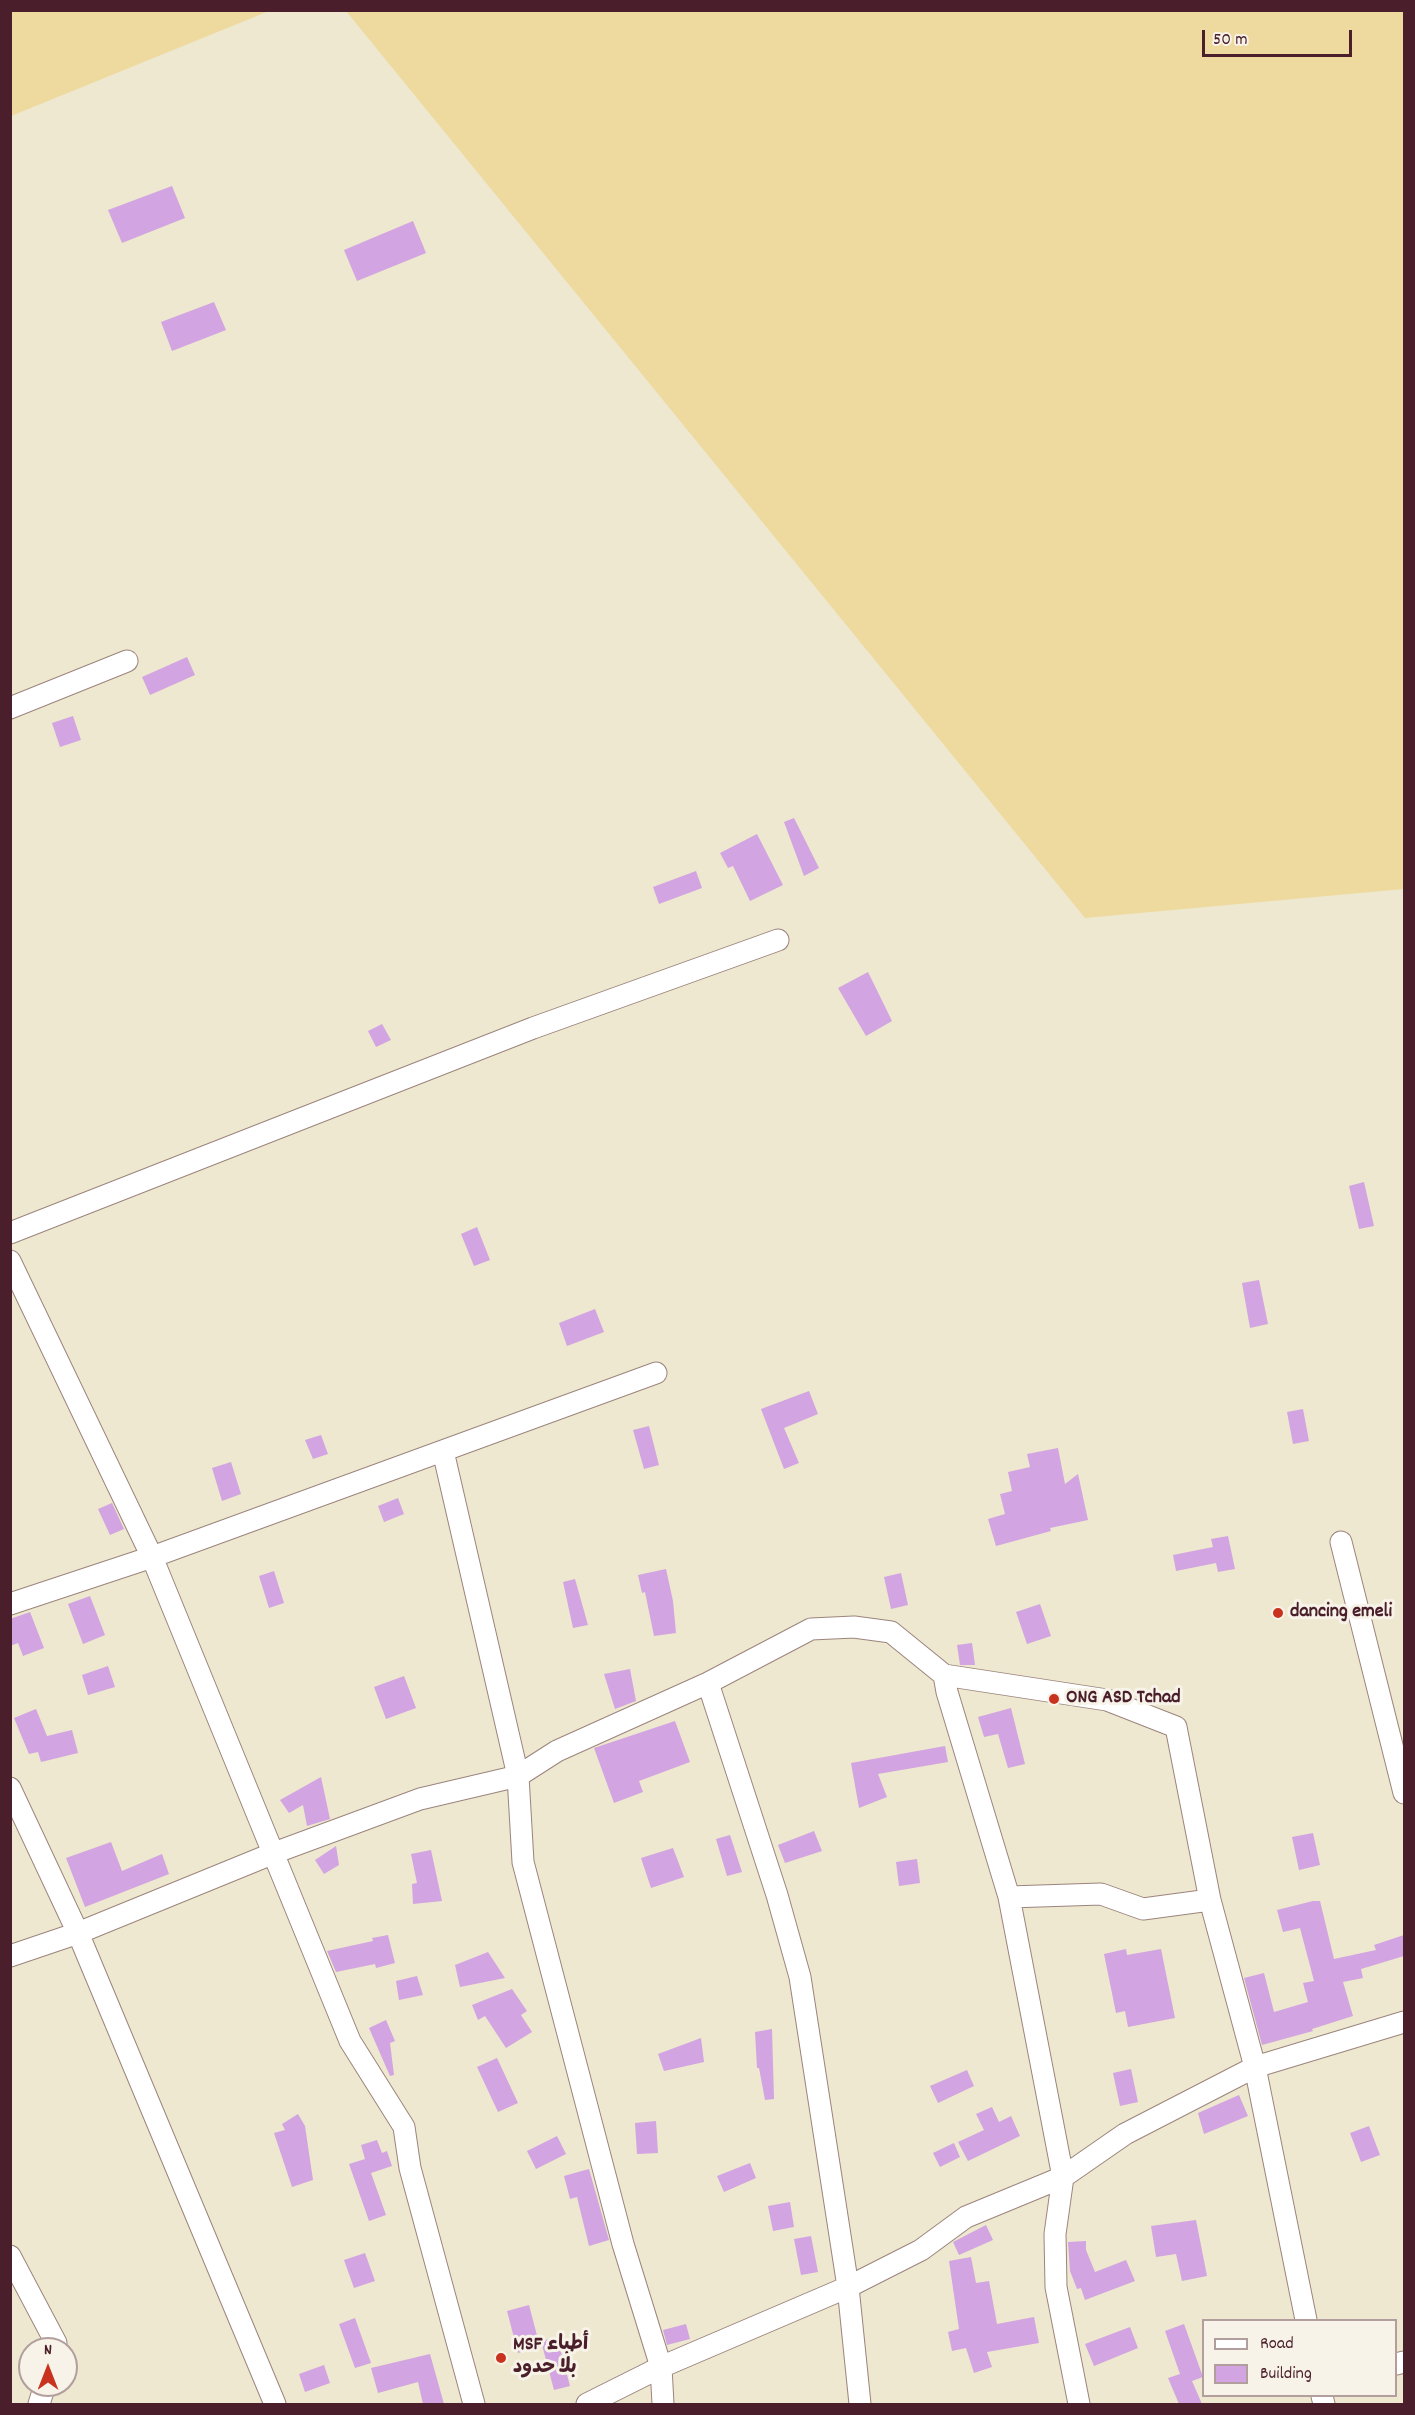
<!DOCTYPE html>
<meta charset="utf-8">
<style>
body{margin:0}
#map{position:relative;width:1415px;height:2415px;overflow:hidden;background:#ede8cf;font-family:Dekko,sans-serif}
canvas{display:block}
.frame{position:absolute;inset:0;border:12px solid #4a1f2b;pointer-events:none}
.legend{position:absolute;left:1202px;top:2319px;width:195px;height:78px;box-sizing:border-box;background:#f7f3e8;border:2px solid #b29e9c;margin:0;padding:8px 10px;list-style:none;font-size:18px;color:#4a1f2b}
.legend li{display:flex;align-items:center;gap:12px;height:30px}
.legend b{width:30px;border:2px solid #b29e9c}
.north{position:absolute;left:18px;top:2337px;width:60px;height:60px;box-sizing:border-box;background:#f7f3e8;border:2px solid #b29e9c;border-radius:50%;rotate:0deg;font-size:16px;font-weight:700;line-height:24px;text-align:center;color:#4a1f2b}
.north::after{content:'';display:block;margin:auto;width:21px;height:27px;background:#c8321e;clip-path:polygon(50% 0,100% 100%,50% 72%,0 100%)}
.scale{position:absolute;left:1202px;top:30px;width:150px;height:27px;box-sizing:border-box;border:3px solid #4a1f2b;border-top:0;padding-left:8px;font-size:18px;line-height:21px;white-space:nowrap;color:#4a1f2b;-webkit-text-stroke:4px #f7f3e8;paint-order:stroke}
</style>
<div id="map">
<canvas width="1415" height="2415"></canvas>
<div class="frame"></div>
<ul class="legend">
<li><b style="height:8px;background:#fff"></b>Road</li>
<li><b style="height:16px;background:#d2a4e1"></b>Building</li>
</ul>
<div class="north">N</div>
<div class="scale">50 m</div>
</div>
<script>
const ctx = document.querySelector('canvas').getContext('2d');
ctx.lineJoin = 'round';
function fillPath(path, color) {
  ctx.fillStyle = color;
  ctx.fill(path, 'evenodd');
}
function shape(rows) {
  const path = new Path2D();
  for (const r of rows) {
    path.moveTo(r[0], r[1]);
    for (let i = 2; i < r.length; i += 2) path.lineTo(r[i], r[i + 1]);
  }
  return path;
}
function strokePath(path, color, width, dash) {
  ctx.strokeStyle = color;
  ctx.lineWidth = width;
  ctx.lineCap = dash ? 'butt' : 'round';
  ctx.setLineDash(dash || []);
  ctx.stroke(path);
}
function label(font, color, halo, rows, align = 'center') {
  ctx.font = font + ' Dekko,"Playpen Sans Arabic",sans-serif';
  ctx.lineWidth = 6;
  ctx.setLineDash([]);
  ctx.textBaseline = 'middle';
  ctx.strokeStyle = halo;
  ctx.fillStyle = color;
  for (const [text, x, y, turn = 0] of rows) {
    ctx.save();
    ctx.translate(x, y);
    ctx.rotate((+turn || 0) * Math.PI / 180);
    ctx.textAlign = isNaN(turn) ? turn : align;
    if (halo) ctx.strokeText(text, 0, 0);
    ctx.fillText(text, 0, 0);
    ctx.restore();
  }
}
fillPath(shape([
 [11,10,269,10,269,11,11,116],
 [346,11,1404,11,1404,889,1085,918]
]), '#eeda9e');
fillPath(shape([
 [172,186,185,218,122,243,108,210],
 [413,221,426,253,357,281,344,250],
 [214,302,226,330,172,351,161,322],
 [187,657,195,675,150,695,142,677],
 [73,716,81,740,60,747,52,723],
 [794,818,819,868,804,876,784,822],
 [757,834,783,885,750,901,733,866,728,868,720,853],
 [696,871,702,888,659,904,653,887],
 [868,972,892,1021,866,1036,838,988],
 [382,1024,391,1040,376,1047,368,1031],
 [1364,1182,1374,1226,1359,1229,1349,1186],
 [477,1227,490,1260,474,1266,461,1234],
 [1259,1280,1268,1324,1250,1328,1242,1283],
 [595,1309,604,1332,567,1346,559,1323],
 [809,1391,818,1414,784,1428,799,1463,784,1469,761,1409],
 [1303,1409,1309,1441,1293,1444,1287,1412],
 [649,1426,659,1465,644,1469,633,1430],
 [321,1435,328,1454,313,1459,305,1440],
 [1058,1448,1065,1484,1078,1474,1088,1520,1050,1528,1051,1531,996,1546,988,1519,1005,1514,1000,1494,1012,1491,1008,1472,1030,1467,1027,1454],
 [231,1462,241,1494,222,1501,212,1468],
 [398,1498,404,1514,384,1522,378,1506],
 [112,1503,124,1529,110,1535,98,1509],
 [1228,1536,1235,1569,1218,1572,1216,1563,1176,1571,1173,1555,1213,1547,1211,1539],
 [666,1569,673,1601,676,1633,654,1636,645,1592,642,1593,638,1575],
 [274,1571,284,1603,269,1608,259,1576],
 [901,1573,908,1605,891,1609,884,1577],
 [575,1579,588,1625,573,1628,563,1582],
 [90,1596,105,1635,83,1644,68,1604],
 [1040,1604,1051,1636,1027,1644,1016,1612],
 [30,1612,44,1648,23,1656,18,1643,10,1646,10,1619],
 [972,1643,975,1665,960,1665,957,1645],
 [108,1666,115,1687,88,1695,82,1675],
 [630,1669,636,1701,615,1709,604,1674],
 [404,1676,416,1708,386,1719,374,1687],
 [1011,1708,1025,1764,1008,1768,998,1734,984,1737,978,1717],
 [36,1709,47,1736,72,1730,78,1753,41,1762,38,1752,29,1754,14,1718],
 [675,1721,690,1762,639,1781,643,1792,614,1803,594,1748],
 [945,1746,948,1762,878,1774,887,1797,859,1808,851,1763],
 [321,1777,330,1819,307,1826,303,1805,289,1813,280,1800],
 [814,1831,822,1851,785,1863,778,1845],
 [1313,1833,1320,1865,1299,1870,1292,1837],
 [730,1835,742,1872,727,1876,716,1839],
 [111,1842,122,1871,162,1854,169,1874,85,1907,66,1858],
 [336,1846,339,1865,324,1874,315,1860],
 [673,1848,684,1877,651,1888,641,1858],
 [431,1850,442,1901,413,1904,412,1884,417,1883,411,1854],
 [917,1859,920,1883,899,1886,896,1862],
 [1313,1901,1320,1901,1334,1959,1376,1950,1374,1945,1404,1935,1404,1956,1361,1969,1363,1978,1343,1982,1353,2016,1312,2029,1313,2031,1262,2045,1244,1978,1264,1973,1274,2012,1308,2002,1303,1983,1314,1981,1300,1928,1283,1932,1277,1910],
 [388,1935,395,1963,376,1968,375,1964,336,1972,327,1951,373,1941,372,1938],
 [1126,1949,1127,1955,1161,1949,1175,2018,1128,2027,1125,2011,1116,2013,1104,1954],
 [488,1952,505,1978,460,1987,455,1965],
 [417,1976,423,1995,399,2000,396,1981],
 [512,1989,527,2011,521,2015,532,2032,506,2048,485,2016,478,2020,472,2005],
 [386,2020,395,2041,390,2043,394,2075,390,2076,369,2028],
 [772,2029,774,2099,765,2100,759,2068,757,2068,755,2032],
 [701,2038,704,2062,664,2071,658,2054],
 [497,2058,518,2103,498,2112,477,2067],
 [1131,2069,1138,2102,1120,2106,1113,2073],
 [967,2070,974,2086,938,2103,930,2086],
 [1239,2095,1248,2116,1204,2134,1198,2113],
 [992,2107,999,2122,1011,2116,1020,2136,968,2161,958,2142,984,2130,976,2114],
 [298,2114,305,2126,313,2180,292,2187,274,2133,285,2130,282,2124],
 [656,2121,658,2153,637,2154,635,2123],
 [1369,2126,1380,2155,1361,2162,1350,2133],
 [557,2136,566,2154,536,2169,527,2151],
 [377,2140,382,2153,387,2151,392,2166,371,2173,386,2215,369,2221,349,2164,365,2159,361,2145],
 [954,2143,960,2157,940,2167,933,2153],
 [750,2163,756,2178,724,2192,717,2176],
 [589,2169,609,2240,589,2246,577,2197,570,2199,564,2176],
 [790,2202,794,2227,773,2231,768,2206],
 [1196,2220,1207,2276,1182,2281,1176,2254,1156,2257,1151,2226],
 [986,2225,993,2240,959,2255,953,2242],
 [811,2236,818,2272,801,2275,794,2239],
 [1086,2241,1086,2250,1095,2272,1126,2260,1135,2281,1085,2300,1081,2288,1077,2289,1070,2271,1068,2242],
 [365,2253,375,2281,354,2288,344,2260],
 [971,2257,976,2283,989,2281,997,2324,1034,2317,1039,2343,987,2352,992,2367,974,2373,966,2348,952,2351,948,2332,959,2329,949,2261],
 [529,2305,540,2347,518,2353,507,2311],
 [355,2318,371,2363,355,2368,339,2324],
 [686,2324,690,2339,667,2345,663,2330],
 [1184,2324,1203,2377,1192,2381,1202,2404,1179,2404,1168,2378,1180,2374,1165,2331],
 [1130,2327,1138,2348,1094,2366,1085,2344],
 [557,2337,570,2386,554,2390,541,2341],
 [430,2354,444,2404,423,2404,418,2382,378,2393,371,2368],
 [324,2365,330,2383,305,2392,299,2374]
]), '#d2a4e1');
const street = shape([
 [10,708,127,661],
 [10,1233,533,1028,778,940],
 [10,1261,152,1557,350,2041,404,2127,410,2168,474,2404],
 [443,1451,518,1776,523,1862,623,2244,661,2367,663,2404],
 [1341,1542,1404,1793],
 [10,1604,152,1557,656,1373],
 [944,1675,947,1692,1009,1897,1063,2177,1055,2234,1056,2287,1079,2404],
 [708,1683,777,1895,800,1977,848,2287,860,2404],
 [10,1788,78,1933,275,2404],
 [1009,1897,1101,1894,1143,1909,1210,1900],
 [10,1956,78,1933,274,1853,420,1799,518,1776,557,1751,708,1683,811,1629,854,1627,891,1632,944,1675,1107,1700,1176,1727,1210,1900,1255,2067,1306,2320],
 [10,2256,56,2343,54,2349],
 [1396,2364,1404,2362],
 [1322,2396,1324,2404],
 [39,2404,45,2385],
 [587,2404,661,2367,848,2287,921,2250,966,2217,1063,2177,1125,2134,1255,2067,1404,2022]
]);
strokePath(street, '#9c847d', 23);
strokePath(street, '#fff', 21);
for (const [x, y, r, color] of [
 [1278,1613,6,"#c8321e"],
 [1054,1699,6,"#c8321e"],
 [501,2358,6,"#c8321e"]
]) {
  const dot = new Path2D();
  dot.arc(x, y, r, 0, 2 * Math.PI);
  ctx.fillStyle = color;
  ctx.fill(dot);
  strokePath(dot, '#f7f3e8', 2);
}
label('bold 20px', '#4a1f2b', '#f7f3e8', [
 ["dancing emeli",1290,1613],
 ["ONG ASD Tchad",1066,1699],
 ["MSF أطباء",513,2346],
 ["بلا حدود",513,2369]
], 'left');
</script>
